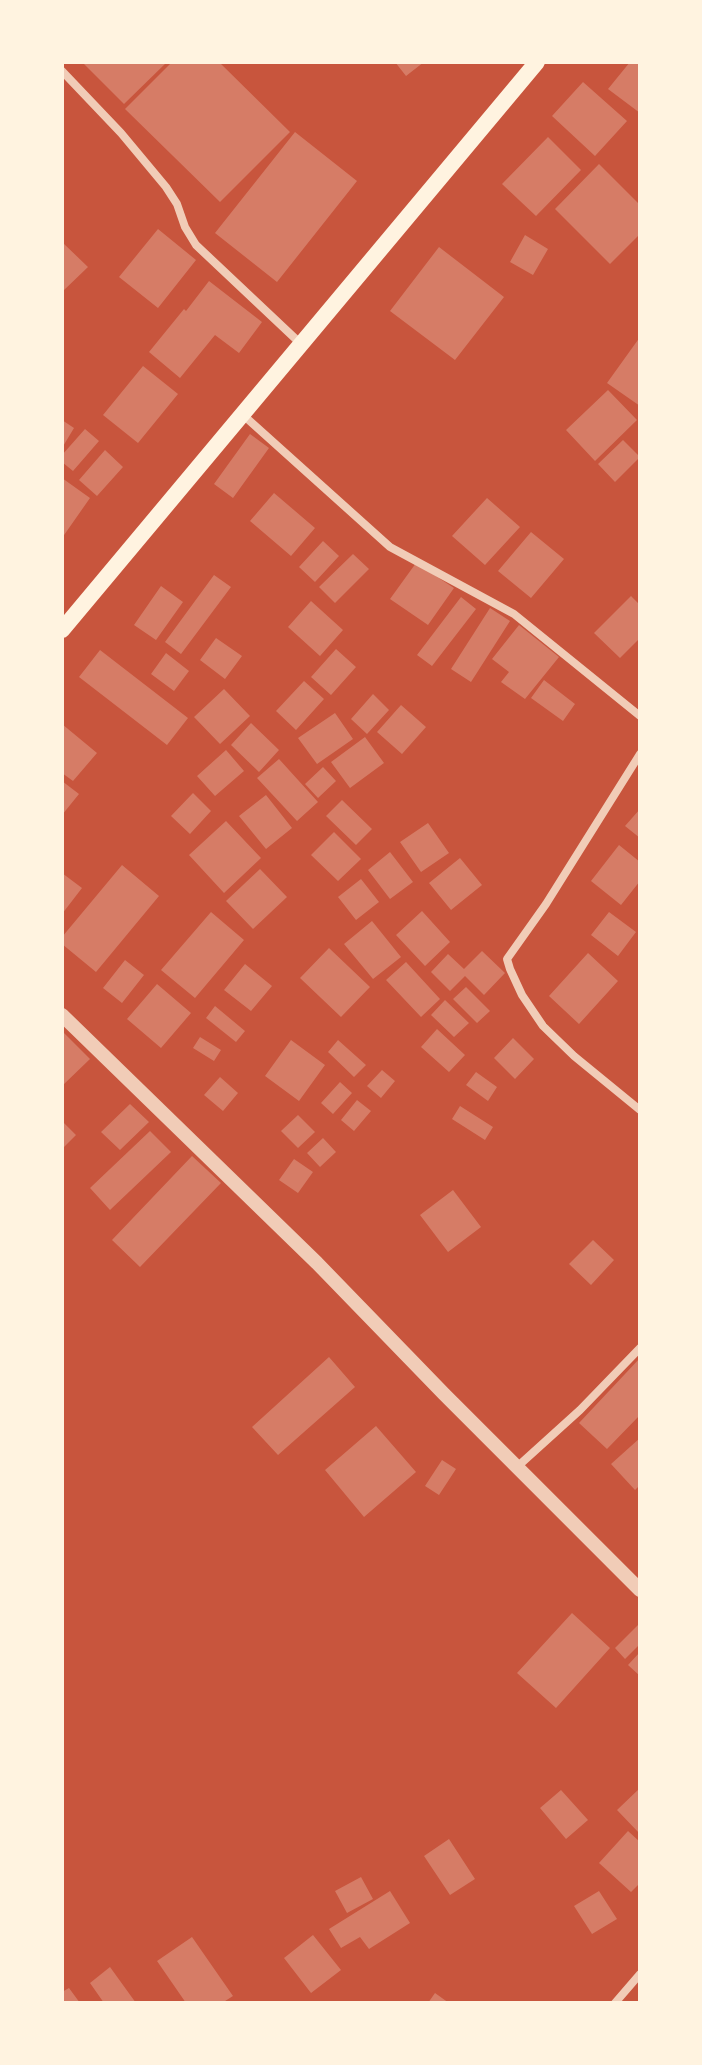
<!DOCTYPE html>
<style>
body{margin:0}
#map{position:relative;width:702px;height:2065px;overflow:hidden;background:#c8553d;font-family:Karla,sans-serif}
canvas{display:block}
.frame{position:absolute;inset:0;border:64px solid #fff3e0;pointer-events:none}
</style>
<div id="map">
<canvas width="702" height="2065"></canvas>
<div class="frame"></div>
</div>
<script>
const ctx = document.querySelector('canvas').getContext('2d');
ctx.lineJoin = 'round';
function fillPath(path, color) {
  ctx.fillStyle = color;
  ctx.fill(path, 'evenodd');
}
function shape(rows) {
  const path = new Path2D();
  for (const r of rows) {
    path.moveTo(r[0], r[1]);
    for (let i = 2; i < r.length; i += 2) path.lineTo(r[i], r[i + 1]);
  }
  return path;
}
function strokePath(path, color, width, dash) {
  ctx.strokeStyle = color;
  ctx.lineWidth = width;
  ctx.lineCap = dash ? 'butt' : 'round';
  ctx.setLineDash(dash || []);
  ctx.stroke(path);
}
fillPath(shape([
 [82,62,167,62,124,104],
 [172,62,219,62,290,132,220,202,125,109],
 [395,62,424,62,406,76],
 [630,62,640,62,640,113,608,89],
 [583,82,627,121,595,156,552,116],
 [295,132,357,181,277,282,215,233],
 [548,137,581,170,536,216,502,184],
 [599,164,640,205,640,234,610,264,555,209],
 [158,229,196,260,158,308,119,277],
 [525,235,548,249,533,275,510,262],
 [62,242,88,267,62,292],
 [439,247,504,297,455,360,390,311],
 [209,281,262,322,239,353,215,335,180,378,149,352,184,309,186,311],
 [640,337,640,406,607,383],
 [143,366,178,394,138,443,103,415],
 [608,390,637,420,595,461,566,430],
 [62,420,74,428,62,448],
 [85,429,99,441,73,471,62,462,62,455],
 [250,434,269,448,233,498,214,484],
 [623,440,640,457,615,482,598,464],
 [105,450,123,467,97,496,79,480],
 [62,478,90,498,62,538],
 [274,493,315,528,291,556,250,521],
 [487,498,520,527,485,565,452,536],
 [531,532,564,559,531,598,498,571],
 [323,541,339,556,315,582,299,567],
 [353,554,369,569,335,603,319,587],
 [416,563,454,588,428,625,390,599],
 [214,575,231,587,181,654,165,642],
 [161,586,183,602,156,640,134,625],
 [631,596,640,605,640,638,620,658,594,633],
 [461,597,476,609,432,666,417,655],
 [311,601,343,630,320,656,288,627],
 [490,608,510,621,471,682,451,669],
 [519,625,559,657,525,699,501,682,509,672,492,659],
 [216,638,242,656,225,679,200,660],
 [336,649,356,667,331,695,311,677],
 [100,650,188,718,167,745,79,677],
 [166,653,189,671,174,691,151,674],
 [544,680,575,704,563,721,531,698],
 [304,681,324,699,296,730,276,711],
 [224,689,250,716,220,744,194,717],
 [373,694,389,710,367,734,351,719],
 [401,705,426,727,402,754,377,732],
 [335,713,353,739,317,764,298,738],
 [251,723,279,750,259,772,231,745],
 [62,724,97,753,73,781,62,773],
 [365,737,384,763,350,788,331,762],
 [226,750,244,771,215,796,197,776],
 [279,759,318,802,297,821,257,778],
 [323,767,336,781,318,798,305,784],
 [62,781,79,794,62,815],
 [193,793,211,811,190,834,171,816],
 [266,795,292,828,266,849,239,816],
 [342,800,372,829,356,845,326,816],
 [640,809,640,838,625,826],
 [226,821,261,858,224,893,189,855],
 [428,823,449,853,421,872,400,842],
 [334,832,361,859,338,881,311,855],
 [619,845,640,862,640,881,621,905,591,881],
 [390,852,413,882,390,899,368,870],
 [460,858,482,885,451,910,429,883],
 [122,865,159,896,96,972,62,944,62,937],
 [260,869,287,897,253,929,226,901],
 [62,873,82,888,62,914],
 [361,879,379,902,356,920,338,897],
 [422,911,450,942,425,966,396,935],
 [211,912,244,940,195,998,161,970],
 [609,912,636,932,618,956,591,935],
 [372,921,401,957,373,979,344,944],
 [329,948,370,987,341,1017,300,978],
 [482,951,505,973,484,995,465,976,450,991,431,972,448,954,464,969],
 [588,953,618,981,579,1024,549,996],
 [125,960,144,975,122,1003,103,988],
 [406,962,440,999,421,1017,386,980],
 [245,964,272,986,251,1011,224,990],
 [157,984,191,1013,161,1048,127,1019],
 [466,987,490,1011,477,1023,453,999],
 [445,1000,469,1023,454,1037,431,1015],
 [215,1006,245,1031,236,1042,206,1018],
 [437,1029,465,1055,449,1072,421,1047],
 [62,1031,90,1059,62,1086],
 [200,1037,221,1050,214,1061,193,1048],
 [513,1038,534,1059,515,1079,494,1058],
 [291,1040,325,1065,299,1101,265,1076],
 [338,1040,366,1065,354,1077,328,1052],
 [382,1070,395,1081,381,1098,367,1086],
 [476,1072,497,1087,488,1101,466,1085],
 [220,1077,238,1093,223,1111,204,1095],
 [340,1082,352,1093,333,1114,321,1103],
 [357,1100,371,1111,354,1131,341,1120],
 [130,1104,149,1122,120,1150,101,1132],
 [460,1106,493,1127,485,1140,452,1119],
 [298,1115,315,1132,298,1148,281,1131],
 [62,1121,76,1135,62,1149],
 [150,1131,171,1152,110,1210,90,1188],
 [323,1138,336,1152,320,1167,307,1153],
 [192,1156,221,1183,140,1267,112,1240],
 [294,1159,313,1172,298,1193,279,1180],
 [453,1190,481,1227,448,1252,420,1215],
 [593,1240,614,1260,591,1285,569,1264],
 [329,1357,355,1387,278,1455,252,1427],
 [640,1358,640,1415,607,1449,579,1423],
 [376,1426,416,1472,364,1517,325,1470],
 [640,1438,640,1485,635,1490,611,1464],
 [442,1460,456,1469,439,1495,425,1486],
 [572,1613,610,1648,556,1708,517,1673],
 [640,1623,640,1644,625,1659,615,1648],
 [640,1652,640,1676,628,1665],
 [640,1788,640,1834,617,1810],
 [561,1790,588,1820,566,1839,540,1808],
 [628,1831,640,1842,640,1883,631,1892,599,1863],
 [449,1839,475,1879,450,1895,424,1856],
 [361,1877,373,1899,347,1913,335,1891],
 [390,1891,410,1923,369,1949,360,1937,341,1948,329,1929],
 [599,1891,617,1919,592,1934,574,1906],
 [313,1935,341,1970,311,1993,284,1958],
 [192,1937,233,1996,222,2003,186,2003,157,1961],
 [110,1967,136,2003,104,2003,90,1983],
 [69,1988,80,2003,62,2003,62,1992],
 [435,1993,449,2003,428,2003]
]), '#d67c66');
strokePath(shape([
 [62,71,121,133,166,187,177,204,185,227,196,245,301,344],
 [242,414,390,547,514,614,640,716],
 [640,754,546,904,507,959,510,969,522,995,543,1026,574,1056,640,1110],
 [517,1467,580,1410,640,1348],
 [615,2003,640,1974]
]), '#f1ccb7', 8);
strokePath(shape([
 [62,1015,317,1263,444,1394,640,1590]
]), '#f1ccb7', 14);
strokePath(shape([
 [62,630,537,62]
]), '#fff3e0', 16);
</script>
